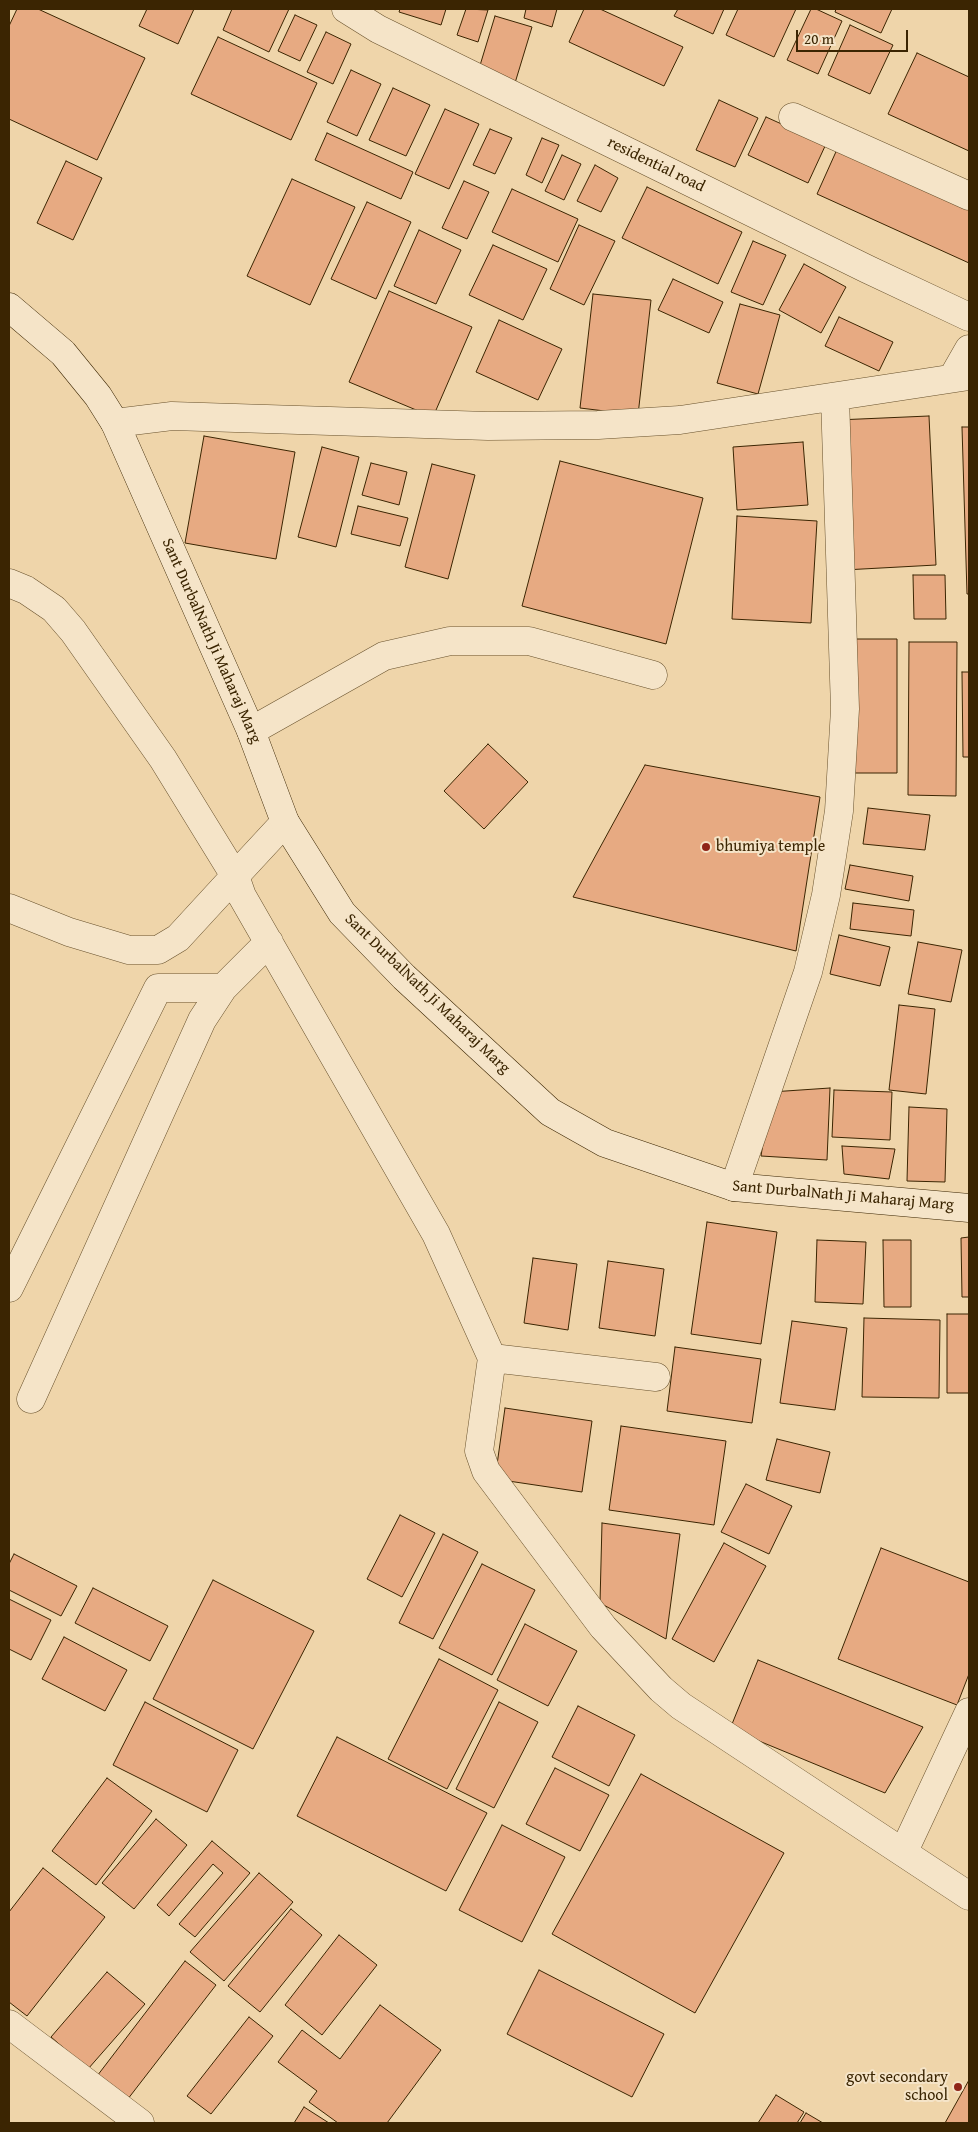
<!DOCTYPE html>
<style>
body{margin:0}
#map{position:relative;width:978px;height:2132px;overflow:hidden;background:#efd5aa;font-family:"Gentium Book Plus",serif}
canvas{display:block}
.frame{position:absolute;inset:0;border:10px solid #3b2502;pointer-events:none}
.scale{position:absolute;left:796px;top:30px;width:112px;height:22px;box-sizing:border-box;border:2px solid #3b2502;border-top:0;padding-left:6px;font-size:15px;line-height:18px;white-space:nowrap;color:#3b2502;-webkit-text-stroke:4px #f5e4c8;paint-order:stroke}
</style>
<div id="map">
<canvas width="978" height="2132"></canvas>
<div class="frame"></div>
<div class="scale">20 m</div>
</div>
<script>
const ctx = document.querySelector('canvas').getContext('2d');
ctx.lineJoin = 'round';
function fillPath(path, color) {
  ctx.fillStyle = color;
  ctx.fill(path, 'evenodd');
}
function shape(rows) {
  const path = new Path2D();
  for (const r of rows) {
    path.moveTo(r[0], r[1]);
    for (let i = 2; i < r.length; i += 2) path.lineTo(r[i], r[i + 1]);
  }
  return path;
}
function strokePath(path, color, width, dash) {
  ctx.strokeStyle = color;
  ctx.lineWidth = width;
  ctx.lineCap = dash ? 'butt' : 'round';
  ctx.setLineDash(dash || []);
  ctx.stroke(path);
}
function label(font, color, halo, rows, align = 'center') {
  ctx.font = font + ' "Gentium Book Plus",serif';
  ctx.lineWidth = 4;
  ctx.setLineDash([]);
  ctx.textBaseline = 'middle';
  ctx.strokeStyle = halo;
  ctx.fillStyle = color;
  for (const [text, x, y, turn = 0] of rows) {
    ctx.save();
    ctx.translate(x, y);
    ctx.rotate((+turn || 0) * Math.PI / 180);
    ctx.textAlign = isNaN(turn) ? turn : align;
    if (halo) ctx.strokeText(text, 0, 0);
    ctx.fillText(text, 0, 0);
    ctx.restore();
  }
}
const building = shape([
 [17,9,38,9,145,58,97,160,9,119,9,26,17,9],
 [147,9,194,9,178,44,139,26,147,9],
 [232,9,289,9,269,52,223,30,232,9],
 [400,9,446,9,441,25,399,12,400,9],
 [466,9,488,10,478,42,457,35,466,9],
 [526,9,557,9,552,27,524,18,526,9],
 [584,9,600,9,683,47,664,86,569,42,584,9],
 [678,9,724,9,713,34,674,16,678,9],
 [738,9,796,9,774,57,726,35,738,9],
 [811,9,816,9,842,21,818,74,787,60,811,9],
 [836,9,892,9,881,33,835,12,836,9],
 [295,15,317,25,300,61,278,51,295,15],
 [495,16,532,27,515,83,478,72,495,16],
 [850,25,893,45,870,94,828,75,850,25],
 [326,32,351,44,333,84,307,72,326,32],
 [218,37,317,83,291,140,191,94,218,37],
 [917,53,969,77,969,151,888,114,917,53],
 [351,70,381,84,357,136,327,122,351,70],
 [393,88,430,105,406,156,369,140,393,88],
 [719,100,758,118,735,167,696,150,719,100],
 [445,109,479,124,449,189,415,174,445,109],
 [766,117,826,144,808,183,748,155,766,117],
 [490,129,512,138,495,174,473,165,490,129],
 [327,133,413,172,401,199,315,160,327,133],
 [542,138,559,145,542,183,526,175,542,138],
 [839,145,969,205,969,263,817,194,839,145],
 [562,155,581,164,564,200,545,191,562,155],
 [66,161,102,178,73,240,37,223,66,161],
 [595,165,618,178,601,212,577,201,595,165],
 [292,179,355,207,310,305,247,276,292,179],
 [464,181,489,192,467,239,442,228,464,181],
 [647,187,742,232,718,284,622,238,647,187],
 [512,189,578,219,558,262,492,232,512,189],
 [367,202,411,222,376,299,331,279,367,202],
 [579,225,615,241,584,305,550,289,579,225],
 [419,230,461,250,436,304,394,286,419,230],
 [753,241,786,255,763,305,731,292,753,241],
 [493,245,547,269,523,320,469,295,493,245],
 [804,264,846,287,821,333,779,310,804,264],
 [673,279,723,302,709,333,658,310,673,279],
 [389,291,472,327,433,417,349,382,389,291],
 [593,294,651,300,638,415,580,408,593,294],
 [740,304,780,315,758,394,717,383,740,304],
 [839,317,893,342,879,371,825,346,839,317],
 [499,320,562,349,538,400,476,372,499,320],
 [929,416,936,565,844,570,837,420,929,416],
 [962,427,969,427,969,594,967,594,962,427],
 [204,436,295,452,276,559,185,543,204,436],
 [803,442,808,505,737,510,733,447,803,442],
 [322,447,359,457,336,547,298,537,322,447],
 [560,461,703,498,666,644,522,606,560,461],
 [371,463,407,472,399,505,362,495,371,463],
 [432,464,475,475,448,579,405,567,432,464],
 [358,506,408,518,400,546,351,534,358,506],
 [737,516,817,521,811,623,732,619,737,516],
 [913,575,945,575,946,619,914,619,913,575],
 [856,639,897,639,897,773,855,773,856,639],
 [909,642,957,642,956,796,908,795,909,642],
 [962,672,969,672,969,757,963,757,962,672],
 [488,744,528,782,484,829,444,791,488,744],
 [645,765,820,797,796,951,573,897,645,765],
 [868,808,930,815,925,850,863,844,868,808],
 [850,865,913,876,909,901,845,889,850,865],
 [853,903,914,910,911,936,850,929,853,903],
 [839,935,890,947,880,986,830,974,839,935],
 [918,942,962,950,951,1002,908,994,918,942],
 [899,1005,935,1009,926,1094,889,1090,899,1005],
 [830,1088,827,1160,761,1156,771,1092,830,1088],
 [834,1090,892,1092,890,1140,832,1137,834,1090],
 [909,1107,947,1109,945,1182,907,1181,909,1107],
 [842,1146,895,1149,889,1179,844,1174,842,1146],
 [707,1222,777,1232,761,1344,691,1334,707,1222],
 [969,1237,969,1297,962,1297,961,1238,969,1237],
 [817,1240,866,1242,863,1304,815,1302,817,1240],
 [883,1240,911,1240,911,1307,884,1307,883,1240],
 [533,1258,577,1264,568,1330,524,1323,533,1258],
 [608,1261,664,1269,655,1336,599,1328,608,1261],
 [947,1314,969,1314,969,1393,947,1393,947,1314],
 [864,1318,940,1320,939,1398,862,1397,864,1318],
 [792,1321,847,1328,835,1410,780,1403,792,1321],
 [675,1347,761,1359,752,1423,667,1411,675,1347],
 [505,1408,592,1421,582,1492,495,1479,505,1408],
 [621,1426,726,1441,714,1525,609,1510,621,1426],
 [777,1439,830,1452,820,1493,766,1480,777,1439],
 [746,1484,792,1506,769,1554,721,1532,746,1484],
 [400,1515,435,1533,402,1597,367,1579,400,1515],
 [602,1523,680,1534,666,1639,600,1603,602,1523],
 [443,1534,478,1552,433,1639,399,1623,443,1534],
 [724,1543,766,1566,714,1662,672,1639,724,1543],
 [881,1548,969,1582,969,1674,957,1705,838,1659,881,1548],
 [14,1554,77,1586,61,1616,9,1590,9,1564,14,1554],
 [482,1564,535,1590,492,1675,439,1648,482,1564],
 [213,1580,314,1631,253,1749,153,1699,213,1580],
 [93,1588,168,1626,150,1661,75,1623,93,1588],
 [9,1599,51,1620,31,1660,9,1649,9,1599],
 [525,1624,577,1651,548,1706,497,1680,525,1624],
 [64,1637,127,1670,105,1711,42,1679,64,1637],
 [439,1659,498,1690,447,1789,388,1759,439,1659],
 [758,1660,923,1727,885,1793,730,1729,758,1660],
 [145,1702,238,1750,207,1812,113,1765,145,1702],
 [499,1702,538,1722,494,1808,456,1789,499,1702],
 [578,1706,635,1735,609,1786,552,1757,578,1706],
 [337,1737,487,1813,446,1891,297,1816,337,1737],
 [555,1768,609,1795,580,1851,526,1824,555,1768],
 [641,1774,784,1853,695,2013,552,1934,641,1774],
 [107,1778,152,1811,96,1885,52,1851,107,1778],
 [156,1819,187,1845,134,1909,102,1883,156,1819],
 [502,1825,565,1857,522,1942,459,1910,502,1825],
 [212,1841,250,1873,195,1937,179,1924,223,1873,213,1864,169,1916,157,1905,212,1841],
 [43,1868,105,1917,27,2016,9,2002,9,1912,43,1868],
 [259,1873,293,1902,224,1981,190,1952,259,1873],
 [291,1909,322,1935,260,2012,228,1986,291,1909],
 [339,1935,377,1965,322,2035,285,2005,339,1935],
 [185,1961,216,1985,124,2104,94,2080,185,1961],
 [539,1970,664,2034,632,2097,507,2034,539,1970],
 [107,1972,145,2004,88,2069,51,2037,107,1972],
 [380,2005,441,2050,387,2123,338,2123,309,2102,317,2091,278,2062,302,2030,340,2059,380,2005],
 [249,2017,273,2036,211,2114,187,2096,249,2017],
 [969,2080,969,2123,945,2123,969,2080],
 [776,2095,804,2112,797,2123,758,2123,776,2095],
 [304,2107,329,2123,294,2123,304,2107],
 [806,2113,823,2123,800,2123,806,2113]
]);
fillPath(building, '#e7aa82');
strokePath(building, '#3b2502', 1);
const street = shape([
 [346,9,378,29,867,269,969,317],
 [793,117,969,196],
 [953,377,969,349],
 [115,423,172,416,488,426,598,425,680,420,969,376],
 [9,583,26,590,54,609,73,631,163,759,235,876,178,938,158,950,129,950,69,932,9,908],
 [251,731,384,656,450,641,529,641,653,675],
 [285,822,235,876,242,896,436,1234,492,1358,479,1451,486,1471,603,1627,661,1689,681,1706,969,1896],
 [734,1187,808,972,826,895,839,811,845,709,835,397],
 [9,1288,158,988,223,988],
 [492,1358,656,1377],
 [31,1399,202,1020,223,988,269,942],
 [904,1851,969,1712],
 [9,2024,140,2123]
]);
const secondary = shape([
 [9,307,63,353,98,396,115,423,251,731,285,822,342,913,404,977,550,1112,605,1143,734,1187,969,1208]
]);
strokePath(street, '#68512c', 29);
strokePath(secondary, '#3b2502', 29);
strokePath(street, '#f5e4c8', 28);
strokePath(secondary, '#f5e4c8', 28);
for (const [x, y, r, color] of [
 [706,847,5,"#8f2418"],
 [958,2087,5,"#8f2418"]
]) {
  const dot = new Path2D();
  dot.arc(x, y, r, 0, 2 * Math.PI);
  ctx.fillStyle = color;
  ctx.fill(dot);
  strokePath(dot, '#f5e4c8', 2);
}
label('16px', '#3b2502', '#f5e4c8', [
 ["residential road",656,165,26],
 ["Sant DurbalNath Ji Maharaj Marg",211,641,66],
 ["Sant DurbalNath Ji Maharaj Marg",427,994,44],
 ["Sant DurbalNath Ji Maharaj Marg",843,1196,5]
]);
label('16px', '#3b2502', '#f5e4c8', [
 ["bhumiya temple",716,847],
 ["govt secondary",948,2078,"right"],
 ["school",948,2096,"right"]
], 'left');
</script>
